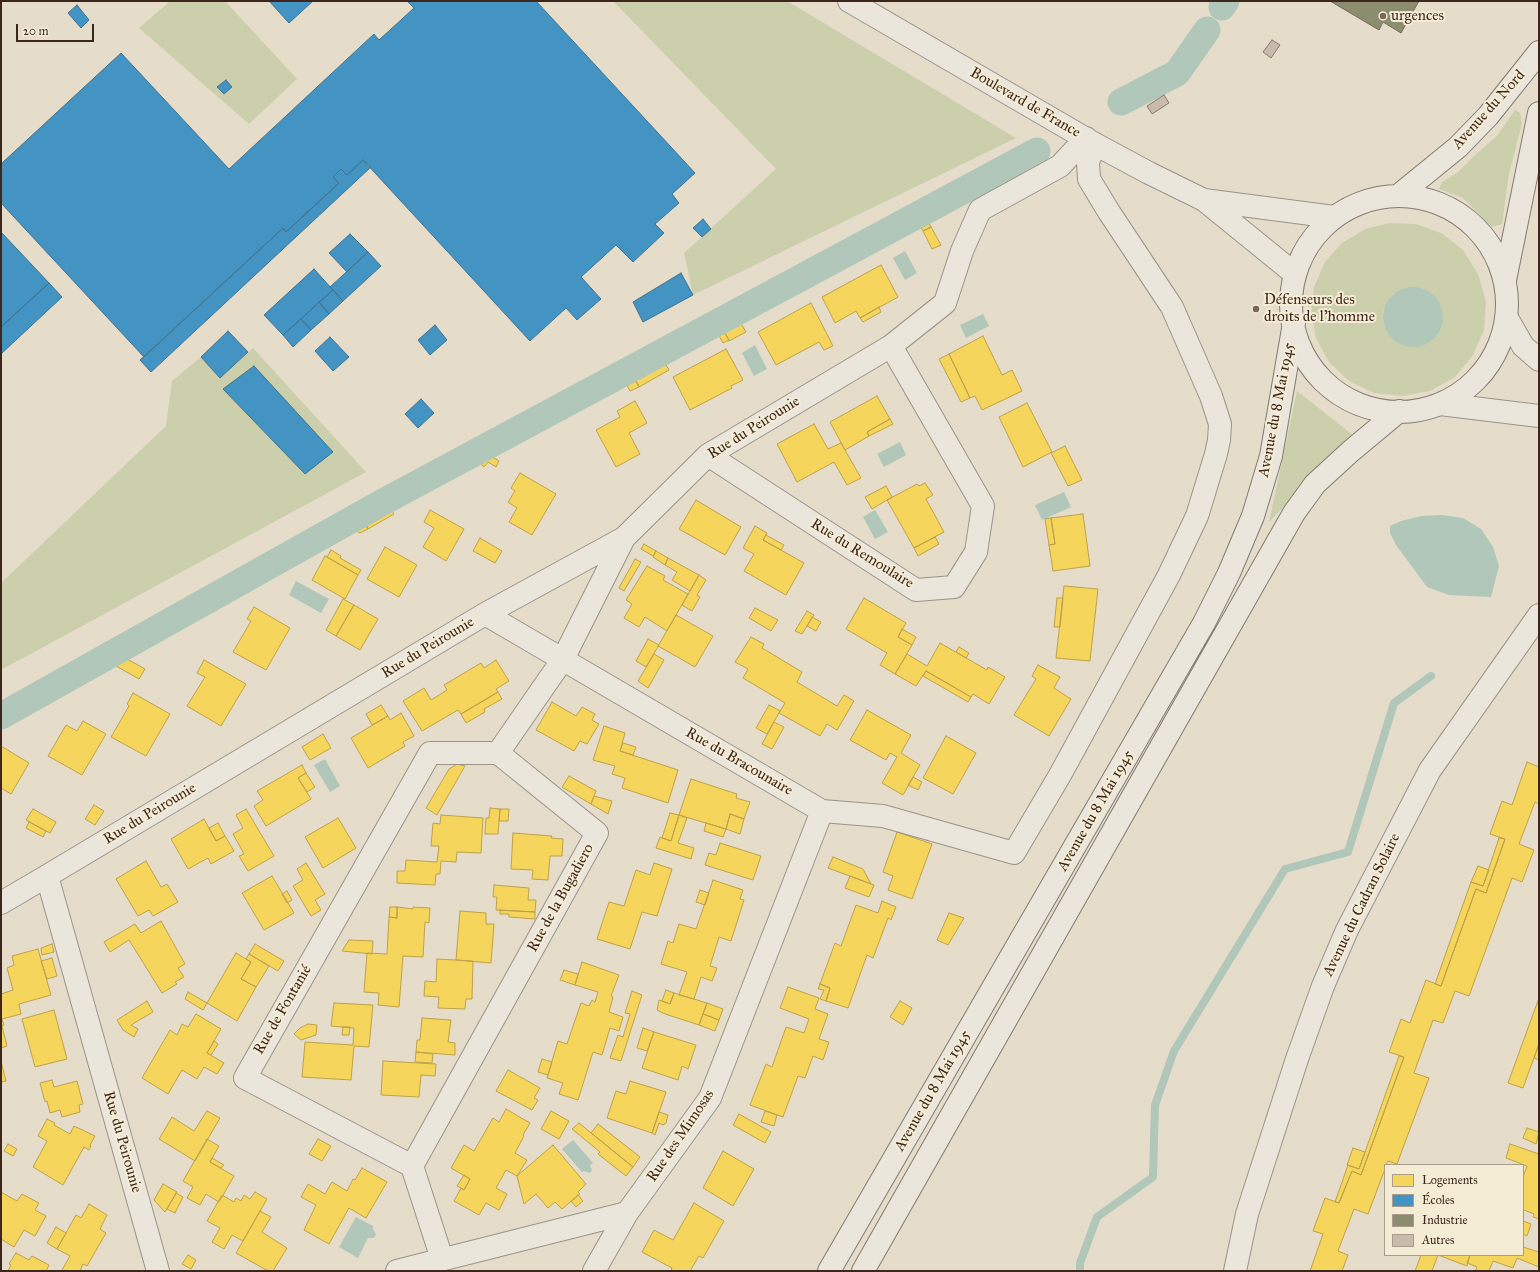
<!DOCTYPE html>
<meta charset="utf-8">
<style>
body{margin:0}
#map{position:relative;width:1540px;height:1272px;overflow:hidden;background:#e5ddca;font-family:"IM FELL Great Primer",serif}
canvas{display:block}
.frame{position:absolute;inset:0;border:2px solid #3d271d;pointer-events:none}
.legend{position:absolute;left:1384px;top:1164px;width:140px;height:92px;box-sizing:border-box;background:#f5ecd5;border:1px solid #ab9d8b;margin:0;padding:5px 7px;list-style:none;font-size:12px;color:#3d271d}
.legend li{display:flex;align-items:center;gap:8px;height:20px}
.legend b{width:20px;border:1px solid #ab9d8b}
.scale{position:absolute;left:16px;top:24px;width:78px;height:18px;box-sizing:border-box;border:2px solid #3d271d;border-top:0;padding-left:5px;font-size:12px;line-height:14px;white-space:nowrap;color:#3d271d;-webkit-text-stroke:3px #f5ecd5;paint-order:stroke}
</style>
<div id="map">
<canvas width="1540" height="1272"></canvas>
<div class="frame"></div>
<ul class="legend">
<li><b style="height:11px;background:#f6d55c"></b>Logements</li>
<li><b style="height:11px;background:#4393c3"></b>Écoles</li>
<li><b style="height:11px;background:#8c8c6e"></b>Industrie</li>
<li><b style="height:11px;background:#c9bbab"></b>Autres</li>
</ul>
<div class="scale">20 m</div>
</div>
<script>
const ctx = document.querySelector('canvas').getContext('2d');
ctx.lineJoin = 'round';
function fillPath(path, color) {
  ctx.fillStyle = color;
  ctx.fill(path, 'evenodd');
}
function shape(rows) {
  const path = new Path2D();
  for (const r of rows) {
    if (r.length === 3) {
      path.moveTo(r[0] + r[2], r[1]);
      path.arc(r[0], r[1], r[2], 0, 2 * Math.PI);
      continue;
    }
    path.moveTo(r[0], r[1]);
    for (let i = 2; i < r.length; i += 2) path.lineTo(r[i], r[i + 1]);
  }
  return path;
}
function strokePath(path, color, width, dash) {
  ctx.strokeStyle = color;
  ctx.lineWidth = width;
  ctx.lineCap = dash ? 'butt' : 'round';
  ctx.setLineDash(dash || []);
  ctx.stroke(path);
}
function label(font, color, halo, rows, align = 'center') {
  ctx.font = font + ' "IM FELL Great Primer",serif';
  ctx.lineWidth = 4;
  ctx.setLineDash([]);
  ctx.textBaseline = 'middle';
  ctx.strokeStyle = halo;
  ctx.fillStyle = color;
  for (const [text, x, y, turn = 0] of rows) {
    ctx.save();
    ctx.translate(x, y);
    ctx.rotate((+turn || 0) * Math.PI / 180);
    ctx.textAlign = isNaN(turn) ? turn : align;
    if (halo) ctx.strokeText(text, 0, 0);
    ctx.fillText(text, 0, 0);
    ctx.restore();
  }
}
fillPath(shape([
 [170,1,225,1,297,79,249,124,139,28],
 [613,1,787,1,1016,138,693,295,684,253,776,169],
 [1515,110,1520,113,1522,124,1509,173,1502,224,1492,227,1463,198,1439,189,1442,182,1458,172,1474,156,1497,136],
 [1390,223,1416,224,1441,233,1463,250,1478,274,1486,302,1484,330,1473,355,1455,377,1430,391,1402,396,1374,393,1349,381,1329,362,1316,338,1311,313,1314,287,1325,262,1342,243,1365,229],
 [1400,290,1441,307,1443,317,1441,327,1399,343,1392,337,1386,330,1383,321,1383,311,1387,303,1392,295],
 [253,348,366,472,1,670,1,583,166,426,172,381,201,357,220,378],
 [1297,391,1353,435,1269,522]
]), '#cccfac');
fillPath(shape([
 [905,251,917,273,905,280,893,258],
 [1413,317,30],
 [983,314,989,326,966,338,960,325],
 [755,345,767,369,754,376,742,353],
 [900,442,906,455,884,467,877,454],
 [1064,492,1071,507,1042,520,1035,505],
 [875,510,888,532,875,539,863,517],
 [1442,515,1463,518,1481,529,1493,547,1499,566,1491,597,1449,595,1427,587,1396,545,1390,533,1390,526,1401,521,1421,516],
 [296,581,329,599,321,613,289,595],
 [325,759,340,786,330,792,314,765],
 [573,1140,593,1163,590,1165,592,1170,590,1173,584,1171,582,1172,562,1149],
 [356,1217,373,1226,373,1229,376,1234,374,1238,368,1238,358,1258,339,1247]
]), '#b0c7b9');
const homes = shape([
 [928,221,931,227,923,231,920,226,928,221],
 [931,227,941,245,932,249,923,231,931,227],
 [881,265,898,297,860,318,856,311,835,323,822,297,881,265],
 [811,303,833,346,824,350,819,342,776,365,758,332,811,303],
 [879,307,881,312,863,322,860,318,879,307],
 [740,322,746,332,729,341,724,331,740,322],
 [724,331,729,340,723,343,718,334,724,331],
 [983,336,1002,375,1012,370,1022,391,982,410,975,396,970,398,949,354,983,336],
 [726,349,743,380,731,386,732,388,690,410,673,377,726,349],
 [949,354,970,398,961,402,939,359,949,354],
 [665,363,669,370,639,387,635,379,665,363],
 [635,379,639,387,630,391,626,384,635,379],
 [877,396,890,419,867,432,869,436,845,450,830,422,877,396],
 [635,401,647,423,629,433,640,454,616,467,596,430,620,417,617,411,635,401],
 [1027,403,1052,452,1023,467,999,417,1027,403],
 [890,419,893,424,869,436,867,432,890,419],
 [814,424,828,449,841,443,861,478,847,485,834,462,797,482,777,444,814,424],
 [1065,446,1082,480,1068,486,1051,453,1065,446],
 [486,453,499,461,496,467,488,462,484,467,475,459,486,453],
 [520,473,556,494,532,535,509,522,517,508,508,502,515,491,511,488,520,473],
 [925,483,933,495,926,499,944,532,914,548,887,500,917,484,919,486,925,483],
 [886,486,892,497,872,509,865,497,886,486],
 [696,500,741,527,725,555,679,529,696,500],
 [389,507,394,514,368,529,364,521,389,507],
 [430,510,464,529,446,561,423,547,434,528,424,522,430,510],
 [1083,514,1090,566,1053,571,1049,545,1055,544,1051,518,1083,514],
 [1051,518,1055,544,1049,545,1045,519,1051,518],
 [364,521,368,529,360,533,351,528,364,521],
 [755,526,767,533,763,540,804,563,786,595,744,571,754,554,743,548,755,526],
 [766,535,784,545,781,550,763,540,766,535],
 [935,537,939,544,918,556,914,548,935,537],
 [480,538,502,551,495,563,473,551,480,538],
 [644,544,656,551,653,556,641,549,644,544],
 [385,547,417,565,399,597,367,579,385,547],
 [331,550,341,556,340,558,361,570,358,575,327,557,331,550],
 [656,551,668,558,665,565,653,557,656,551],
 [325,556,358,575,345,599,312,580,325,556],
 [668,558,699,575,690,591,672,580,677,572,665,565,668,558],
 [635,559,641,562,624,591,619,588,635,559],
 [647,566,665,576,663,580,688,594,667,631,645,617,639,627,624,618,632,604,626,600,647,566],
 [699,575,706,580,697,595,700,597,692,611,682,605,699,575],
 [1064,586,1098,589,1090,661,1056,658,1064,586],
 [864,598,906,623,898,637,912,645,895,674,880,665,887,653,846,629,864,598],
 [1057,598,1063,598,1060,627,1054,627,1057,598],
 [343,599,354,605,336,636,326,630,343,599],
 [354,605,378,619,360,650,336,636,354,605],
 [254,607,290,628,266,670,233,652,251,621,247,619,254,607],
 [755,608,778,620,771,631,749,618,755,608],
 [807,611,814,615,802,634,795,631,807,611],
 [676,615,713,636,695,667,658,646,676,615],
 [812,617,821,622,816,631,807,626,812,617],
 [902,629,916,637,912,645,898,637,902,629],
 [751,637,764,644,762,648,802,672,797,682,837,706,844,695,854,701,837,730,827,724,820,736,779,713,785,703,743,678,748,669,735,662,751,637],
 [648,639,659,645,646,667,636,661,648,639],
 [940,643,987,670,988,667,1005,677,989,704,973,694,971,697,926,671,916,686,895,674,907,654,927,666,940,643],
 [959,647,969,653,966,658,956,652,959,647],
 [654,654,664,660,648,688,638,681,654,654],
 [120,655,145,669,139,679,109,662,120,655],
 [204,660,246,684,221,726,187,706,205,677,197,673,204,660],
 [496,660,509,681,496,689,498,692,461,714,458,710,422,731,403,701,424,688,431,700,447,690,444,685,481,663,484,668,496,660],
 [1038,665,1060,677,1054,688,1071,699,1049,736,1014,715,1036,679,1032,676,1038,665],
 [926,671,971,697,968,702,923,676,926,671],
 [498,692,502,699,484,709,485,712,466,723,461,714,498,692],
 [133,693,170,714,146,756,111,737,129,706,127,704,133,693],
 [552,702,576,716,582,707,595,714,592,720,599,724,587,744,580,741,574,751,536,730,552,702],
 [381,705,388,716,372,725,366,714,381,705],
 [769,705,780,711,767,734,756,728,769,705],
 [867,710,911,735,901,753,920,765,903,795,882,783,897,757,890,753,886,760,850,740,867,710],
 [401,713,414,736,403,742,405,746,368,768,351,738,388,716,390,720,401,713],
 [83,721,106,734,82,775,48,756,66,725,77,731,83,721],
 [774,722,784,727,772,749,762,744,774,722],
 [604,726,625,733,620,751,678,770,668,803,622,788,625,778,612,774,615,766,593,760,604,726],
 [323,734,331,748,310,760,302,747,323,734],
 [946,736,976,753,953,794,923,778,946,736],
 [623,743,636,747,633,755,620,751,623,743],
 [1,746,29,763,11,794,1,788,1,746],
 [1527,762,1539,767,1539,804,1535,802,1519,844,1534,850,1522,882,1512,878,1469,996,1455,991,1443,1023,1433,1020,1414,1073,1429,1078,1397,1164,1388,1161,1386,1165,1385,1165,1385,1169,1368,1214,1354,1209,1338,1251,1348,1255,1342,1271,1310,1271,1323,1234,1313,1231,1325,1198,1339,1203,1352,1171,1361,1175,1404,1057,1389,1052,1401,1019,1410,1023,1426,980,1441,986,1476,889,1486,893,1505,839,1490,834,1502,801,1512,805,1527,762],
 [457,764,465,766,437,815,426,808,449,769,457,764],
 [302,765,306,773,298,778,311,799,266,826,254,806,263,800,257,791,302,765],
 [306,773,315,787,307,792,298,778,306,773],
 [569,776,596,791,591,804,562,787,569,776],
 [913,777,922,782,918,790,908,785,913,777],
 [691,779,737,794,736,798,750,802,744,819,730,814,726,829,679,815,691,779],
 [594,796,612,801,608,814,591,804,594,796],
 [94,805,104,811,95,825,85,819,94,805],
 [490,808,500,809,498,834,485,834,486,818,489,818,490,808],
 [33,809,56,822,50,833,26,820,33,809],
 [246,809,274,856,248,871,239,856,244,854,233,834,243,828,236,815,246,809],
 [500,809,509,809,508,821,499,821,500,809],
 [670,813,679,815,671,841,662,838,670,813],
 [730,814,744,819,740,834,726,829,730,814],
 [441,815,483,818,481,853,457,852,456,862,441,861,440,874,436,874,435,885,397,883,397,871,405,871,406,860,437,862,439,846,431,846,433,823,440,824,441,815],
 [679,815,687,818,678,843,694,848,691,859,656,848,660,837,671,841,679,815],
 [338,818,356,848,323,868,305,837,338,818],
 [204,819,216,841,225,836,234,851,211,864,208,858,188,869,171,839,204,819],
 [29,822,46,831,43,837,26,828,29,822],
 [218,823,225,836,216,841,209,828,218,823],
 [706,823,726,829,723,837,704,831,706,823],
 [897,832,932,844,912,899,888,890,893,876,883,872,897,832],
 [513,833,552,836,551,838,563,839,562,856,550,856,548,880,532,879,533,870,511,869,513,833],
 [1499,838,1505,839,1486,893,1476,889,1441,986,1435,984,1471,882,1483,886,1499,838],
 [720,843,761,856,753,880,705,865,709,853,716,855,720,843],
 [833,857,863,869,871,884,828,868,833,857],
 [146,861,161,887,167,884,178,902,153,916,149,910,138,916,116,879,146,861],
 [306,863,325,894,315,900,321,910,311,916,293,886,303,880,297,869,306,863],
 [654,863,672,869,657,916,642,912,630,949,597,939,609,902,624,906,636,870,650,875,654,863],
 [1478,866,1489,870,1483,886,1471,882,1478,866],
 [272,876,294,913,264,930,242,893,272,876],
 [850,876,874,885,869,897,845,888,850,876],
 [713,880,743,890,740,899,744,900,731,941,719,937,710,966,717,968,712,981,701,977,694,999,679,995,687,972,661,964,668,941,673,943,679,924,696,929,713,880],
 [494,885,529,888,528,900,536,900,535,912,496,910,497,897,493,897,494,885],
 [700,890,709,893,705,905,696,902,700,890],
 [287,891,292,900,287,903,282,894,287,891],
 [882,901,896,907,891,920,888,918,873,958,867,955,848,1008,826,1001,830,988,820,984,835,943,841,946,856,905,878,913,882,901],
 [390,907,397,907,397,918,389,917,390,907],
 [397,907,413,909,413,907,430,908,429,923,425,922,423,957,403,956,399,1007,378,1005,379,993,364,992,367,953,387,954,389,917,397,918,397,907],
 [500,910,535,912,535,919,509,917,509,914,500,914,500,910],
 [460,911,486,913,486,924,494,924,491,963,456,960,460,911],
 [949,913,964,918,948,945,937,940,949,913],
 [161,921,185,964,178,968,184,977,175,982,177,984,162,993,129,940,110,952,104,942,135,924,141,933,161,921],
 [349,940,373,941,372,954,342,951,349,940],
 [52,944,54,952,42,955,41,948,52,944],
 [255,944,284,961,278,971,249,954,255,944],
 [38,949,51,995,19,1004,21,1014,2,1019,4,1025,1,1026,1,994,13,990,7,968,14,965,12,956,38,949],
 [236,953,251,962,241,979,256,987,237,1021,207,1003,236,953],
 [249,954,269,966,256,987,241,979,251,962,246,959,249,954],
 [52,958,57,976,47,979,41,961,52,958],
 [437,959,473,961,472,999,466,999,465,1009,438,1008,439,997,424,996,425,981,436,982,437,959],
 [582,962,619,975,611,996,613,997,609,1012,623,1017,619,1031,610,1028,602,1055,593,1052,578,1100,559,1094,563,1083,547,1078,558,1041,567,1044,581,1003,589,1006,592,1000,595,1002,598,992,575,985,582,962],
 [564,970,578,974,575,985,560,980,564,970],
 [820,984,830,988,826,1001,820,999,824,990,818,989,820,984],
 [788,987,819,998,815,1009,828,1014,819,1039,829,1042,823,1060,813,1056,805,1078,798,1076,783,1117,750,1105,766,1064,772,1067,786,1027,804,1033,809,1019,780,1008,788,987],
 [666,990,674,993,670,1004,662,1001,666,990],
 [632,991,642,995,621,1061,610,1058,618,1035,623,1037,630,1014,625,1013,632,991],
 [188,992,207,1003,203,1010,185,999,188,992],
 [674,993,707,1003,699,1025,665,1014,657,1010,659,1000,670,1004,674,993],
 [1539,998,1539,1044,1523,1088,1508,1083,1539,998],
 [147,1001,153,1012,131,1025,138,1029,134,1037,123,1030,117,1020,147,1001],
 [900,1001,912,1008,903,1025,890,1017,900,1001],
 [334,1003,373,1005,369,1047,354,1046,351,1080,302,1077,305,1042,353,1045,354,1028,331,1026,334,1003],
 [707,1003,723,1009,719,1020,703,1014,707,1003],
 [54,1010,67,1059,35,1067,22,1019,54,1010],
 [196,1014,221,1029,207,1053,224,1063,217,1074,204,1067,197,1079,182,1070,168,1094,142,1078,170,1030,177,1035,182,1024,188,1027,196,1014],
 [703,1014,719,1020,715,1031,699,1025,703,1014],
 [422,1018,451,1020,448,1042,455,1043,455,1055,416,1052,417,1040,420,1040,422,1018],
 [308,1024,317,1025,316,1035,301,1040,294,1034,300,1028,308,1024],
 [1,1026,2,1026,7,1046,1,1048,1,1026],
 [343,1027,350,1027,349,1035,342,1035,343,1027],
 [643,1028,654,1032,647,1051,637,1048,643,1028],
 [654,1032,696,1045,688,1069,682,1066,678,1080,642,1068,654,1032],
 [214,1041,218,1044,211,1055,207,1053,214,1041],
 [1539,1044,1539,1060,1534,1058,1539,1044],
 [416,1052,433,1054,432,1063,415,1062,416,1052],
 [1399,1056,1404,1057,1361,1175,1352,1171,1339,1203,1335,1202,1348,1165,1359,1169,1399,1056],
 [542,1059,552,1062,548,1075,538,1072,542,1059],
 [1,1061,6,1081,1,1082,1,1061],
 [383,1061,436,1064,435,1076,421,1075,419,1097,381,1095,383,1061],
 [508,1070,540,1088,534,1098,538,1100,532,1110,496,1091,508,1070],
 [52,1080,54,1087,77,1081,83,1104,79,1105,80,1112,62,1117,60,1110,50,1113,47,1101,45,1102,40,1083,52,1080],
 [630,1081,666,1092,652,1133,607,1118,616,1091,626,1094,630,1081],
 [506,1109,530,1123,523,1135,524,1136,515,1153,527,1160,517,1176,506,1170,496,1188,507,1194,499,1210,486,1203,479,1215,454,1201,461,1188,464,1190,470,1179,451,1168,464,1145,474,1151,493,1118,499,1122,506,1109],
 [207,1111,220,1118,195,1161,159,1139,172,1117,194,1131,207,1111],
 [551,1111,569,1121,559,1139,541,1129,551,1111],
 [765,1111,777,1115,774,1126,761,1122,765,1111],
 [659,1112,668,1115,666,1123,663,1125,659,1123,655,1135,652,1133,659,1112],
 [739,1114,771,1132,765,1143,733,1125,739,1114],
 [47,1119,55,1123,54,1125,70,1134,74,1126,95,1136,90,1145,91,1146,89,1150,84,1147,63,1185,33,1167,47,1141,38,1136,47,1119],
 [579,1123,633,1167,626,1176,598,1154,600,1152,572,1129,579,1123],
 [598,1124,640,1157,633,1167,591,1133,598,1124],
 [1527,1128,1539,1132,1536,1144,1523,1138,1527,1128],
 [207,1139,219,1146,210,1162,234,1176,219,1202,206,1194,200,1205,187,1198,193,1187,183,1181,207,1139],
 [318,1139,331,1146,322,1161,309,1154,318,1139],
 [8,1144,17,1149,13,1156,4,1151,8,1144],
 [1510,1144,1539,1154,1539,1219,1533,1217,1534,1214,1524,1210,1523,1212,1523,1177,1527,1166,1506,1158,1510,1144],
 [553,1145,586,1184,578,1192,580,1194,562,1209,555,1202,548,1208,536,1194,524,1204,517,1176,553,1145],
 [1353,1148,1365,1152,1359,1169,1347,1165,1353,1148],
 [723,1151,754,1169,733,1206,703,1188,723,1151],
 [212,1158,224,1165,221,1168,210,1162,212,1158],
 [362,1168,387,1182,366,1218,349,1208,329,1244,304,1230,316,1205,301,1197,308,1184,325,1194,332,1182,347,1191,353,1179,355,1180,362,1168],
 [464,1175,470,1179,464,1190,457,1186,464,1175],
 [163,1184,177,1192,165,1212,154,1200,163,1184],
 [1,1192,17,1201,22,1194,39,1203,35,1210,46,1216,35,1236,24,1230,14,1247,1,1239,1,1192],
 [255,1192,267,1199,243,1241,232,1235,224,1249,212,1242,220,1228,207,1221,222,1195,234,1202,236,1198,241,1201,244,1195,250,1199,255,1192],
 [176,1193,183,1197,175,1213,167,1209,176,1193],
 [578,1195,583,1201,576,1207,571,1201,578,1195],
 [694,1203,724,1221,703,1258,699,1256,690,1271,671,1271,672,1268,642,1252,654,1230,673,1240,694,1203],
 [89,1204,107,1215,100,1229,106,1233,87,1266,83,1264,80,1271,65,1271,62,1270,70,1256,57,1249,76,1215,81,1218,89,1204],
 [260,1211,271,1217,262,1232,287,1248,273,1271,268,1271,236,1253,260,1211],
 [1523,1221,1531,1224,1527,1236,1523,1234,1523,1221],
 [56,1227,66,1233,57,1249,47,1243,56,1227],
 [1523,1247,1539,1252,1539,1267,1517,1258,1513,1268,1493,1261,1489,1271,1475,1271,1477,1267,1467,1263,1470,1255,1523,1255,1523,1247],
 [16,1253,29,1260,32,1256,49,1265,46,1271,8,1271,11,1265,9,1264,16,1253],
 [188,1255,196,1260,191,1269,182,1264,188,1255],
 [1421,1255,1438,1255,1432,1271,1415,1271,1421,1255],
 [1438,1255,1470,1255,1467,1266,1438,1255]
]);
fillPath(homes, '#f6d55c');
strokePath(homes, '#bea149', 1);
const schools = shape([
 [269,1,313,1,289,23,269,1],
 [407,1,536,1,695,173,672,194,679,203,655,224,664,233,633,262,616,245,581,277,601,299,577,320,566,308,530,341,363,160,347,175,341,169,333,177,339,183,286,232,283,228,144,357,1,203,1,164,121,53,229,169,374,34,379,40,414,8,407,1],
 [77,5,89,20,81,28,68,13,77,5],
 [226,80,232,87,224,94,217,87,226,80],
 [363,160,371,167,151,372,140,360,283,228,286,232,339,183,333,177,341,169,347,175,363,160],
 [703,219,711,229,702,237,693,228,703,219],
 [1,232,49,283,1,327,1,232],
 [350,234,368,252,347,272,329,253,350,234],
 [368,252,381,266,343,301,330,287,368,252],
 [314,269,333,290,283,335,264,315,314,269],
 [681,273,693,295,643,322,633,302,681,273],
 [49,283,62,297,1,354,1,327,49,283],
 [333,290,343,301,329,314,319,302,333,290],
 [319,302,329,314,311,330,301,319,319,302],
 [301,319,311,330,293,347,283,335,301,319],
 [435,325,447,340,430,355,418,340,435,325],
 [228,331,248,352,220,378,201,357,228,331],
 [330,337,349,357,333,371,315,351,330,337],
 [254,366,333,452,305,474,223,389,254,366],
 [421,399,434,413,418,428,405,414,421,399]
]);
fillPath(schools, '#4393c3');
strokePath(schools, '#417391', 1);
const industry = shape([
 [1330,1,1419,1,1401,33,1383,22,1379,30,1330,1]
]);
fillPath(industry, '#8c8c6e');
strokePath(industry, '#746e56', 1);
strokePath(shape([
 [1080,1271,1080,1263,1097,1217,1153,1177,1155,1105,1174,1051,1285,869,1348,852,1394,703,1431,676]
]), '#b0c7b9', 8);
strokePath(shape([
 [1222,7,1226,1],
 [1121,102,1177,73,1207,30],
 [1,716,383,502,1037,151]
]), '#b0c7b9', 27);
const building = shape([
 [1272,40,1280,45,1271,58,1263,52,1272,40],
 [1164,95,1169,103,1152,114,1147,106,1164,95]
]);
fillPath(building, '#c9bbab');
strokePath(building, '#837b70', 1);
const street = shape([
 [849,1,1095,144,1149,173,1204,200,1295,274],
 [1204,200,1334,217],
 [1507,318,1523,346,1539,360],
 [1440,404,1539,416],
 [708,455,916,590,954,587,976,552,983,506,891,346],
 [485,614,822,811,883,816,1014,853,1060,775,1169,575,1197,516,1216,454,1219,440,1220,424,1211,396,1172,307,1109,212,1089,179,1088,162,1095,144],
 [1,903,47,876],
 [412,1166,597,833,498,753,563,659,624,538],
 [442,1259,412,1166,245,1078,430,753,498,753],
 [158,1271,47,876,485,614,624,538,708,455,891,346,945,303,962,251,980,210,1060,166,1086,138],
 [397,1271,627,1213,710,1098,822,811],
 [594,1271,627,1213],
 [1235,1271,1247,1214,1297,1059,1323,986,1347,930,1430,770,1539,615]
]);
const secondary = shape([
 [1399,195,1458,147,1488,116,1539,52],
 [1399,304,108],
 [1505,280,1539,113],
 [829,1271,1204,623,1229,573,1253,516,1271,456,1294,323],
 [863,1271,1294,513,1315,484,1351,451,1399,411]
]);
strokePath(street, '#9b9388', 24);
strokePath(secondary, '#837b70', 24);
strokePath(street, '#eae6dc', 22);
strokePath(secondary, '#eae6dc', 22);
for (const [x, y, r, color] of [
 [1383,16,4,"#78675a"],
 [1256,309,4,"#78675a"]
]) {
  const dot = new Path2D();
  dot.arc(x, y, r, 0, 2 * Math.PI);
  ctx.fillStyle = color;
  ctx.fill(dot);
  strokePath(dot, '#f5ecd5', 1.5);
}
label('15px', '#3d271d', '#f5ecd5', [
 ["urgences",1391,16],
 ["Défenseurs des",1264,300],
 ["droits de l'homme",1264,317]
], 'left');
label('15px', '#3d271d', '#f5ecd5', [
 ["Boulevard de France",1025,103,30],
 ["Avenue du Nord",1489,110,-48],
 ["Avenue du 8 Mai 1945",1277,410,-79],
 ["Rue du Peirounie",754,428,-32],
 ["Rue du Remoulaire",862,554,32],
 ["Rue du Peirounie",428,648,-31],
 ["Rue du Bracounaire",739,762,30],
 ["Avenue du 8 Mai 1945",1096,811,-60],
 ["Rue du Peirounie",150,814,-31],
 ["Rue de la Bugadiero",561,898,-61],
 ["Avenue du Cadran Solaire",1362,905,-64],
 ["Rue de Fontanié",283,1010,-60],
 ["Avenue du 8 Mai 1945",933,1091,-60],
 ["Rue des Mimosas",681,1136,-56],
 ["Rue du Peirounie",122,1142,74]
]);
</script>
